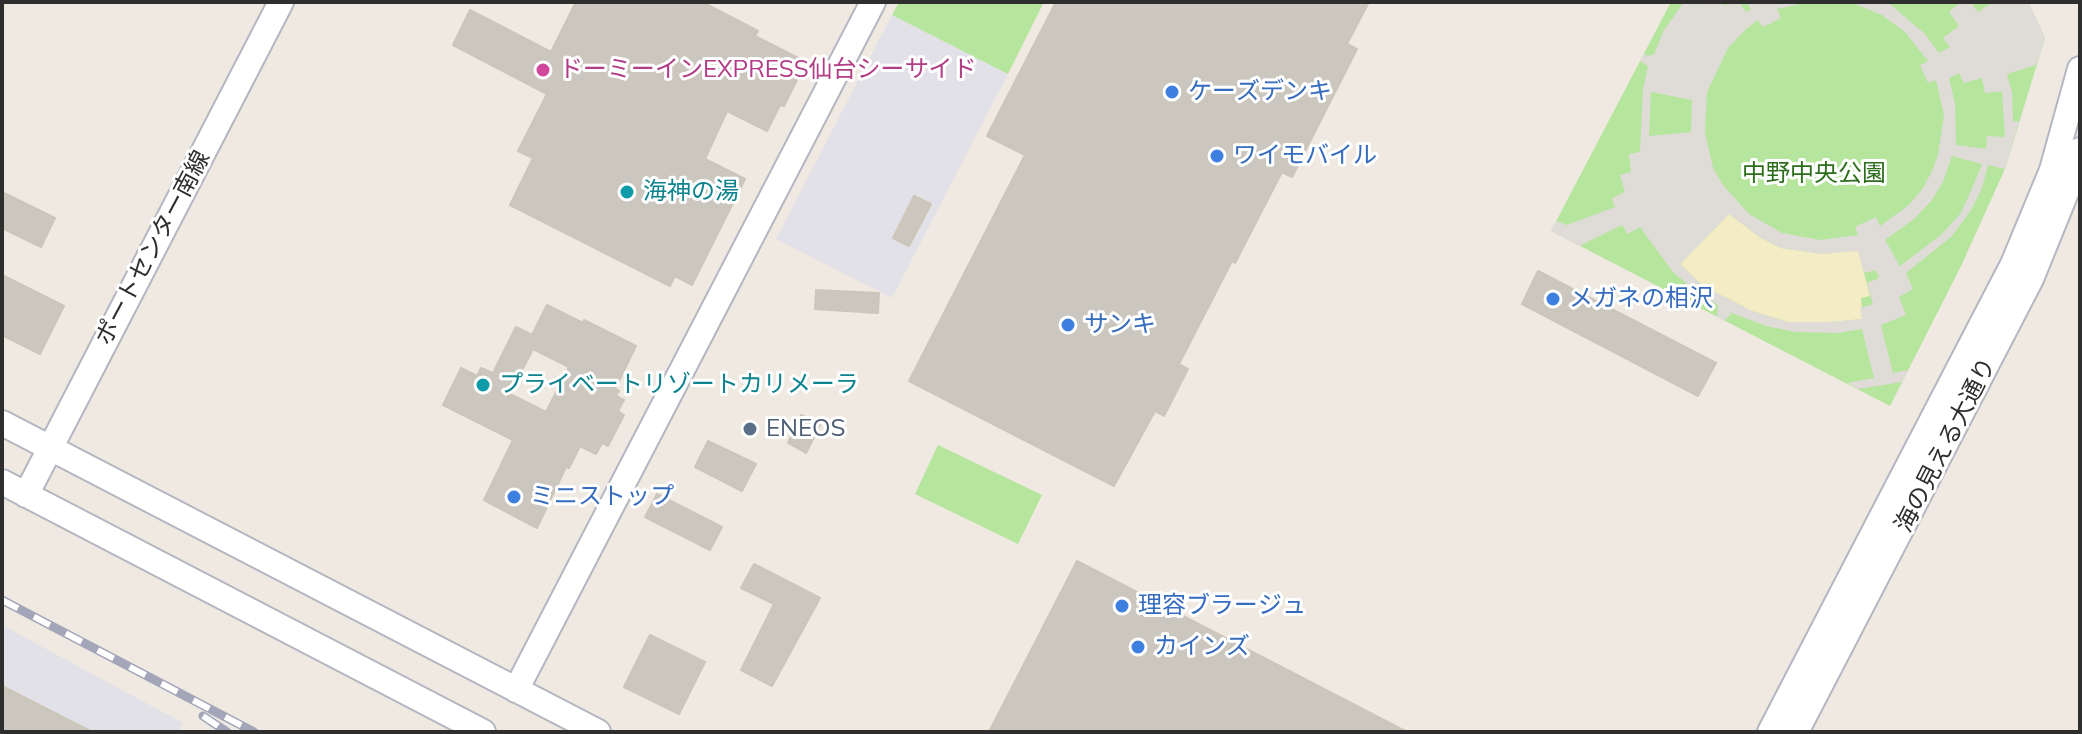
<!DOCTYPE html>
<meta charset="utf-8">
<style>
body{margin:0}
#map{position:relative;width:2082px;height:734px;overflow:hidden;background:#efe9e1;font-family:Mulish,sans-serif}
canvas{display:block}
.frame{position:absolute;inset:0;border:4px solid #2e2e2e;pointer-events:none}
</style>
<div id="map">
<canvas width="2082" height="734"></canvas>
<div class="frame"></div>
</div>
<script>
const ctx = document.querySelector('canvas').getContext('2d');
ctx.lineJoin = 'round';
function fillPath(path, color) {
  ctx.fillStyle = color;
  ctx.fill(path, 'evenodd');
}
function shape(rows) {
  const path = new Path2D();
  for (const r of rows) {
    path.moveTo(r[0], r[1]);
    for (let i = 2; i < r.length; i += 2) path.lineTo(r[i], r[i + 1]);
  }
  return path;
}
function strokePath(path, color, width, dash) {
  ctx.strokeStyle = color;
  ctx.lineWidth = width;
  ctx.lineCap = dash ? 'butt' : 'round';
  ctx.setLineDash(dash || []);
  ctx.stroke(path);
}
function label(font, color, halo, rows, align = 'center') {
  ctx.font = font + ' Mulish,"Noto Sans JP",sans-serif';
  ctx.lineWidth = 6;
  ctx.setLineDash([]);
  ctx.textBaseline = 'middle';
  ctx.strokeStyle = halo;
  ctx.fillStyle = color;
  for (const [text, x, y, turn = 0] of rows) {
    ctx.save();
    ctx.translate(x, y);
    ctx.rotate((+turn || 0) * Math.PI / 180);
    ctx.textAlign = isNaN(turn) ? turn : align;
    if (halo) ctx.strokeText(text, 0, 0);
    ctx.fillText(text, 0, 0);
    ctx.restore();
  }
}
fillPath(shape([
 [892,15,1008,74,892,298,776,239],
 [2,625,183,723,178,732,2,732]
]), '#e3e1e8');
fillPath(shape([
 [899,2,1044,2,1008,74,892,15],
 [1671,2,2029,3,2045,38,2005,169,1961,266,1890,406,1551,231],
 [938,445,1042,495,1018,544,915,494]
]), '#b6e59e');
fillPath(shape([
 [1729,214,1761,238,1781,248,1822,254,1858,250,1870,296,1861,298,1863,319,1830,322,1788,322,1752,311,1703,286,1680,264]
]), '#f3ecc5');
fillPath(shape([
 [1684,2,1695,2,1695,6,1699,2,1721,2,1725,6,1730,2,1739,2,1746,12,1751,9,1746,2,1809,2,1777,9,1781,18,1763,27,1758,20,1746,29,1728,48,1707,92,1705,132,1713,168,1723,185,1749,214,1782,233,1820,240,1858,235,1855,227,1876,217,1880,226,1909,205,1923,188,1932,171,1938,155,1944,115,1936,80,1928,83,1920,65,1928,61,1905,32,1882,15,1855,4,1840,2,1892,2,1891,5,1925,34,1939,53,1950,47,1943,38,1959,26,1949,12,1961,2,1970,2,1978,12,1993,2,2029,3,2045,38,2036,65,2007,74,2012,92,2013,121,2019,121,2005,169,1988,165,1982,188,1971,210,1952,236,1906,273,1913,289,1899,297,1906,315,1881,325,1893,373,1908,370,1902,382,1858,389,1847,383,1874,378,1862,329,1838,333,1796,332,1766,326,1732,313,1724,321,1717,317,1718,305,1700,295,1673,272,1640,227,1628,234,1622,225,1579,246,1551,231,1556,221,1567,225,1615,207,1612,198,1625,192,1620,175,1631,172,1629,154,1640,152,1643,90,1648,66,1640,61,1644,54,1648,56,1654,54,1664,30],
 [1959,73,1964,83,1982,78,1985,93,2002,91,2005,137,1987,136,1986,149,1956,145,1955,104,1949,78],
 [1651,92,1692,100,1691,132,1649,136],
 [1952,156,1982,164,1971,191,1960,214,1942,234,1900,266,1885,240,1914,219,1932,200,1943,182],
 [1729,214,1761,238,1781,248,1822,254,1858,251,1864,273,1876,270,1879,278,1867,283,1873,304,1860,308,1862,319,1830,322,1787,322,1752,311,1703,286,1680,264]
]), '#dfdcd8');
const building = shape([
 [576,2,702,2,758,31,755,36,806,62,784,106,780,105,767,131,727,111,705,159,745,179,692,285,675,276,670,286,510,205,533,158,518,151,547,94,453,45,470,10,551,52,576,2],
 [1056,2,1369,2,1347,44,1357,49,1292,177,1282,172,1235,263,1232,261,1179,364,1188,369,1164,416,1155,411,1114,486,909,381,1025,155,987,136,1056,2],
 [2,192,55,218,41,247,2,228,2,192],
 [914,196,931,204,909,246,893,238,914,196],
 [1538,271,1716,363,1698,396,1522,304,1538,271],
 [2,275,64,306,40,354,2,335,2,275],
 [816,290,879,293,878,313,815,309,816,290],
 [547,305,583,323,584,320,636,346,615,389,619,391,616,396,624,400,618,411,624,415,608,446,602,443,596,454,580,446,569,468,566,467,537,528,484,500,513,440,443,405,461,368,477,376,481,368,493,373,516,327,532,335,547,305],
 [533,349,569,367,546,412,510,394,533,349],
 [801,415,820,425,806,453,788,443,801,415],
 [708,441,756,464,742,491,695,467,708,441],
 [657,494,722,527,710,550,645,517,657,494],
 [1077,561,1407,732,989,732,1077,561],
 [754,564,820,598,772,686,741,670,774,604,741,588,754,564],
 [650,635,705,662,679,714,624,687,650,635],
 [2,686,92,732,2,732,2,686]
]);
fillPath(building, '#cbc7bf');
strokePath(building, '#cbc5ba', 2);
const tertiary = shape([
 [2,423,598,732],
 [2,482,483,732],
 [26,495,281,2],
 [516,690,873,2],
 [1770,732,2013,264,2052,170,2080,69],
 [1796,732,2031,279,2072,178,2080,150]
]);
strokePath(tertiary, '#b4b7c1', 28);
strokePath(tertiary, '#fff', 24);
const rail = shape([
 [2,600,254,732],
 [203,716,227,732]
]);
strokePath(rail, '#a3a6b8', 9);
strokePath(rail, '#fff', 6, [18]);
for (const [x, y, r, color] of [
 [543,70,8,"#d1479c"],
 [1172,92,8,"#3f7fe0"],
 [1217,156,8,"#3f7fe0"],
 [627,192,8,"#0f9aa8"],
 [1553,299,8,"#3f7fe0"],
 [1068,325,8,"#3f7fe0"],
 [483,385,8,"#0f9aa8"],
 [750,429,8,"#5c6f8a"],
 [514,497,8,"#3f7fe0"],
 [1122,606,8,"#3f7fe0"],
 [1138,647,8,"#3f7fe0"]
]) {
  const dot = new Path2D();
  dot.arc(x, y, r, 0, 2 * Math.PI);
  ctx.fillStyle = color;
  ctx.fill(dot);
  strokePath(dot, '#fff', 3);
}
label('24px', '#b23c85', '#fff', [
 ["ドーミーインEXPRESS仙台シーサイド",559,70]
], 'left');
label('24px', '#366cbe', '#fff', [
 ["ケーズデンキ",1188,92],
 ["ワイモバイル",1233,156],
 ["メガネの相沢",1569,299],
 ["サンキ",1084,325],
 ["ミニストップ",530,497],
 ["理容ブラージュ",1138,606],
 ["カインズ",1154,647]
], 'left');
label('24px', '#2c6e1b', '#fff', [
 ["中野中央公園",1814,174]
]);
label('24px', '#0d838f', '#fff', [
 ["海神の湯",643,192],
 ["プライベートリゾートカリメーラ",499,385]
], 'left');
label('24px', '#2e2e2e', '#fff', [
 ["ポートセンター南線",153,248,-62],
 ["海の見える大通り",1946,445,-63]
]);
label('24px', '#4e5e75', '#fff', [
 ["ENEOS",766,429]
], 'left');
</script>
